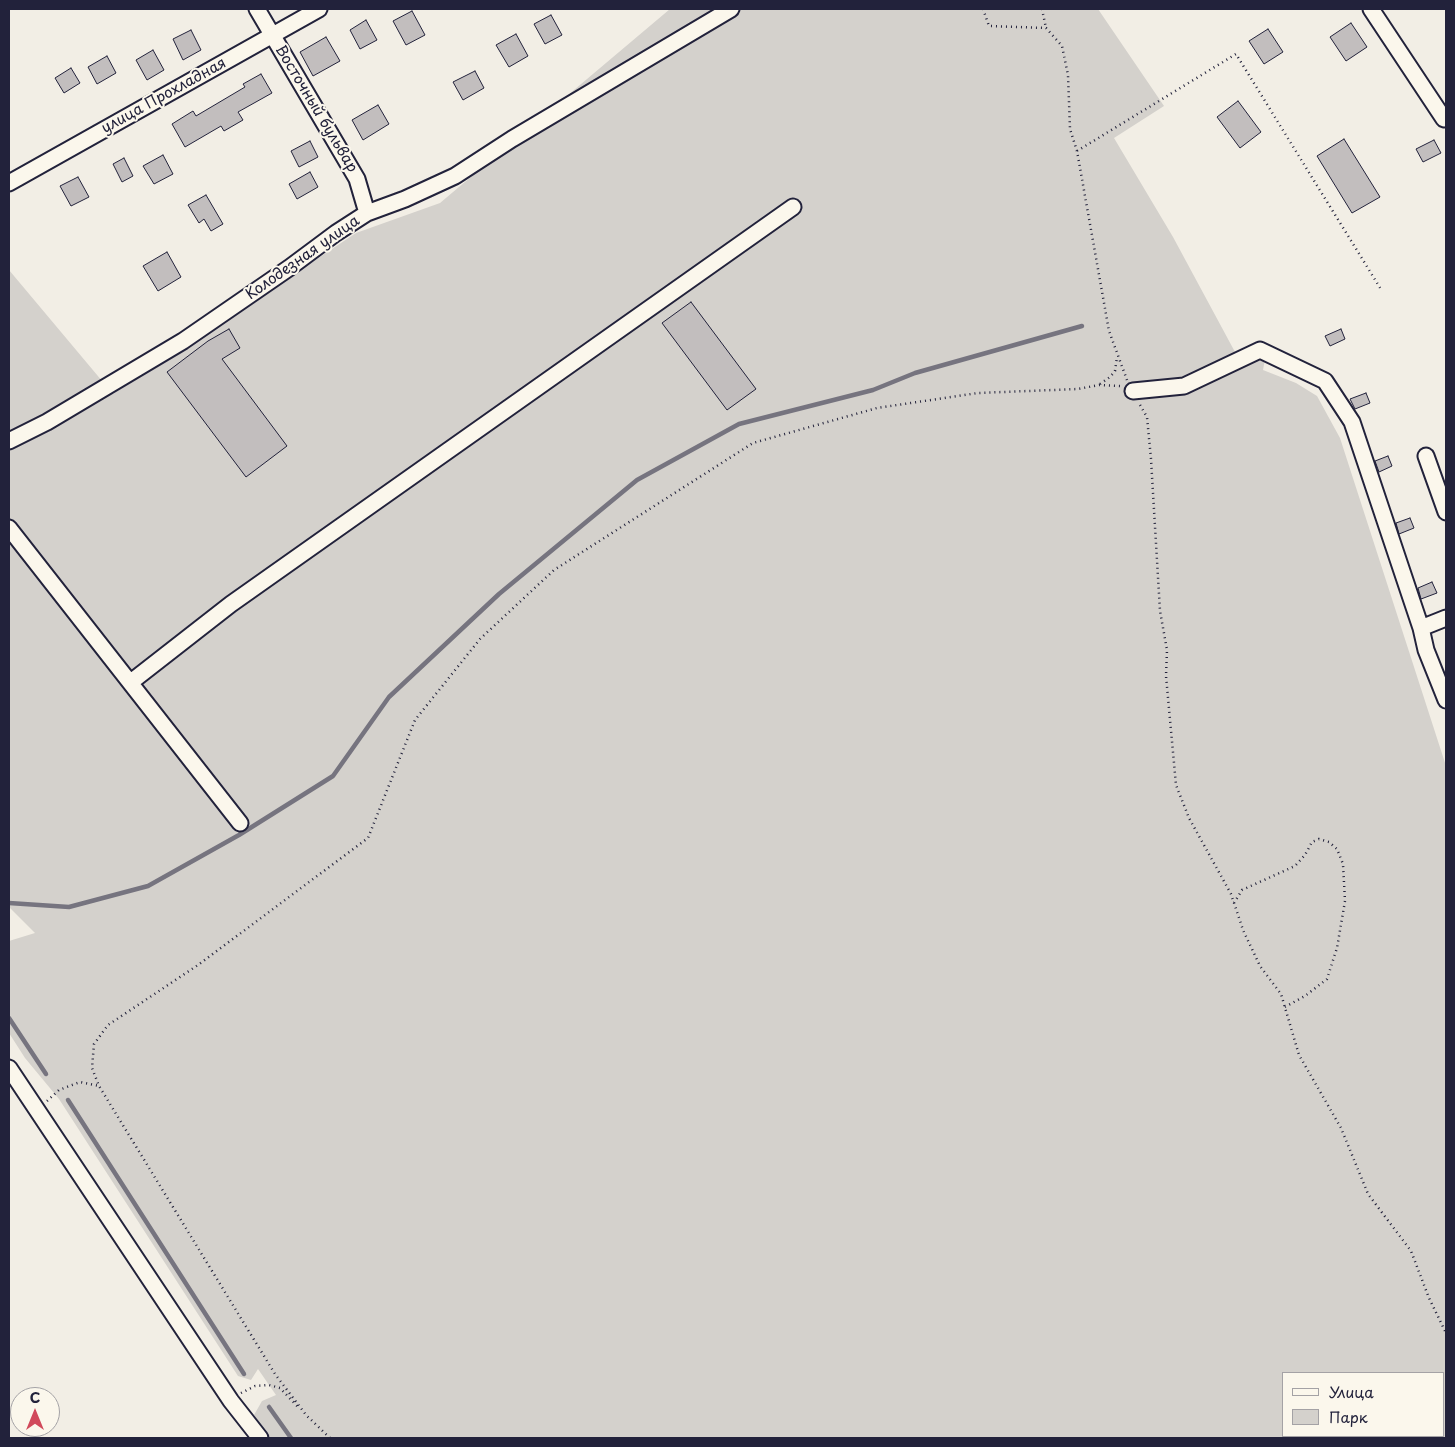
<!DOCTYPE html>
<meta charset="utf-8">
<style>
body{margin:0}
#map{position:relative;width:1455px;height:1447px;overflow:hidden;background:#f2eee5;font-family:"Playpen Sans",sans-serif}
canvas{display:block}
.frame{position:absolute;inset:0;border:10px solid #22223b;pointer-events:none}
.legend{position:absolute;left:1282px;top:1372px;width:162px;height:65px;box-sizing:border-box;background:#fbf7ec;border:1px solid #a4a2a5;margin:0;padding:6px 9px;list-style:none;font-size:15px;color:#22223b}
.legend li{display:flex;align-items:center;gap:10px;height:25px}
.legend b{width:25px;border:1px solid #a4a2a5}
.north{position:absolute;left:10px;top:1387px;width:50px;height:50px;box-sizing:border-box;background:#fbf7ec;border:1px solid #a4a2a5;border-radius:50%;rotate:0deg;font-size:14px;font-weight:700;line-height:20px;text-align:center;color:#22223b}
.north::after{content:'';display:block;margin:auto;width:18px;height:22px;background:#d1495b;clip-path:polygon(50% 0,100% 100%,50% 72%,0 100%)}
</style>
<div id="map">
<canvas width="1455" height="1447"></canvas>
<div class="frame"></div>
<ul class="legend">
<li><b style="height:6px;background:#fbf7ec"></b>Улица</li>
<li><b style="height:14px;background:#d4d1cc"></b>Парк</li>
</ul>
<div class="north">С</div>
</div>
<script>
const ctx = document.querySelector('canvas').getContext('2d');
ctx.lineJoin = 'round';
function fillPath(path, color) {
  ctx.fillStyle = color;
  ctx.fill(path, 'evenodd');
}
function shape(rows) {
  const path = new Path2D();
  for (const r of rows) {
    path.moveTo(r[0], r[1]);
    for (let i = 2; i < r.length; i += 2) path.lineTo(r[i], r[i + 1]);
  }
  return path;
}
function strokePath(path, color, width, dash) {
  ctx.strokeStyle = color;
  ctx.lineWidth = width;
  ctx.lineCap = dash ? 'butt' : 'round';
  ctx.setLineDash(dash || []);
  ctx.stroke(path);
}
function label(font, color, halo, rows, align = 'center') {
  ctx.font = font + ' "Playpen Sans",sans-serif';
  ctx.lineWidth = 4;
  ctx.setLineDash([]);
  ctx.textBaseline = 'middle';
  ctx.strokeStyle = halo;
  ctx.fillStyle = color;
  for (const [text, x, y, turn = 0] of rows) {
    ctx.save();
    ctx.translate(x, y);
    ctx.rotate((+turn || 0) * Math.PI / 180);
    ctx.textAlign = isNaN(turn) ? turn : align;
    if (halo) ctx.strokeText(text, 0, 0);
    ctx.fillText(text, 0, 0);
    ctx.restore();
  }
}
fillPath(shape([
 [670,9,1098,9,1164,106,1114,138,1173,237,1235,352,1265,359,1263,370,1296,383,1317,396,1340,438,1446,766,1446,1438,270,1438,254,1415,262,1401,276,1395,258,1369,251,1380,238,1376,59,1099,25,1058,9,1033,9,941,35,933,9,907,9,270,113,394,356,233,440,203],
 [1284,1373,1444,1373,1444,1436,1284,1436]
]), '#d4d1cc');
strokePath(shape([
 [9,903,69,907,148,886,239,835,333,776,389,697,499,594,637,480,739,424,873,390,915,373,1082,326],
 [9,1018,46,1074],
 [68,1100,244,1374],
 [269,1407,291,1438]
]), '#76747f', 4.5);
const building = shape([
 [412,11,425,35,406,45,393,21,412,11],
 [551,15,562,35,545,44,534,24,551,15],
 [366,20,377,40,360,49,350,30,366,20],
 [1351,23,1367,47,1346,61,1330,37,1351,23],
 [1268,29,1283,52,1264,64,1249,41,1268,29],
 [191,30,201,50,183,60,173,39,191,30],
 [516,34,528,56,509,67,496,45,516,34],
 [326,37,340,61,313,76,300,52,326,37],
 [153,50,164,70,147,80,136,60,153,50],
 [107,56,116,73,97,84,88,67,107,56],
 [71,68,80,83,64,93,55,78,71,68],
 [475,71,484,88,463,100,453,82,475,71],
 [261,74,272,93,238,112,243,120,224,131,221,126,185,147,172,124,193,111,196,116,245,87,243,84,261,74],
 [1238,101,1261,132,1240,148,1217,117,1238,101],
 [378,105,389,124,363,140,352,120,378,105],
 [1344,139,1380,197,1352,213,1317,156,1344,139],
 [1434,140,1441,153,1423,162,1416,149,1434,140],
 [310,141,318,157,299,167,291,151,310,141],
 [163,155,173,174,154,184,143,166,163,155],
 [124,158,133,176,122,182,113,164,124,158],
 [310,172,318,187,297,199,289,184,310,172],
 [78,177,89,197,71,206,60,186,78,177],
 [206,195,223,224,211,231,204,219,199,223,188,205,206,195],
 [167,252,181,277,158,291,143,266,167,252],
 [691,302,756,389,727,410,662,323,691,302],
 [229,329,240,348,222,359,287,446,246,477,167,372,208,341,229,329],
 [1341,329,1345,339,1330,346,1325,336,1341,329],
 [1366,393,1370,403,1355,409,1350,399,1366,393],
 [1388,456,1392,466,1379,472,1375,461,1388,456],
 [1410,518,1414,528,1399,534,1396,523,1410,518],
 [1432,582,1437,593,1421,599,1418,588,1432,582]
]);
fillPath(building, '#c2bebe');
strokePath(building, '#22223b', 1);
const minor = shape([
 [257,9,357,179,367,213],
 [1371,9,1444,119],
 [9,183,319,9],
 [1133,391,1184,386,1260,350,1325,381,1352,422,1421,628,1426,650,1446,700],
 [9,441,47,422,183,341,289,268,336,233,367,213,405,199,455,176,512,139,731,9],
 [1426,456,1446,512],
 [9,528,240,823],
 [1421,628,1446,618],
 [131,682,231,604,793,207],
 [9,1068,231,1401,260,1438]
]);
strokePath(minor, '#22223b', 19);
strokePath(shape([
 [983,9,989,26,1046,28,1062,46,1068,75,1070,129,1077,151,1109,331,1127,380],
 [1042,9,1046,28],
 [1077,151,1236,54,1382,291],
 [1100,384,1110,377,1115,371,1117,357],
 [1140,405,1147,417,1151,459,1160,611,1167,650,1166,676,1176,785,1189,818,1231,894,1243,930,1260,966,1281,994,1299,1055,1341,1128,1368,1194,1411,1251,1429,1298,1446,1333],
 [1234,903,1242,890,1295,866,1305,855,1312,842,1319,839,1329,842,1337,849,1343,864,1345,901,1337,948,1327,979,1305,996,1285,1007],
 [47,1101,59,1090,80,1082,99,1086],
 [241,1393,255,1386,269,1385,280,1388,298,1407],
 [330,1438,306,1415,275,1374,99,1086,92,1068,94,1044,108,1025,198,965,368,838,415,720,480,639,554,570,753,443,877,408,978,393,1078,389,1099,385,1120,386]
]), '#22223b', 2.5, [1, 4]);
strokePath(minor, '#fbf7ec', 15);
label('15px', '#22223b', '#fbf7ec', [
 ["улица Прохладная",164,96,-29],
 ["Восточный бульвар",316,109,59],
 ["Колодезная улица",303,258,-35]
]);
</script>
